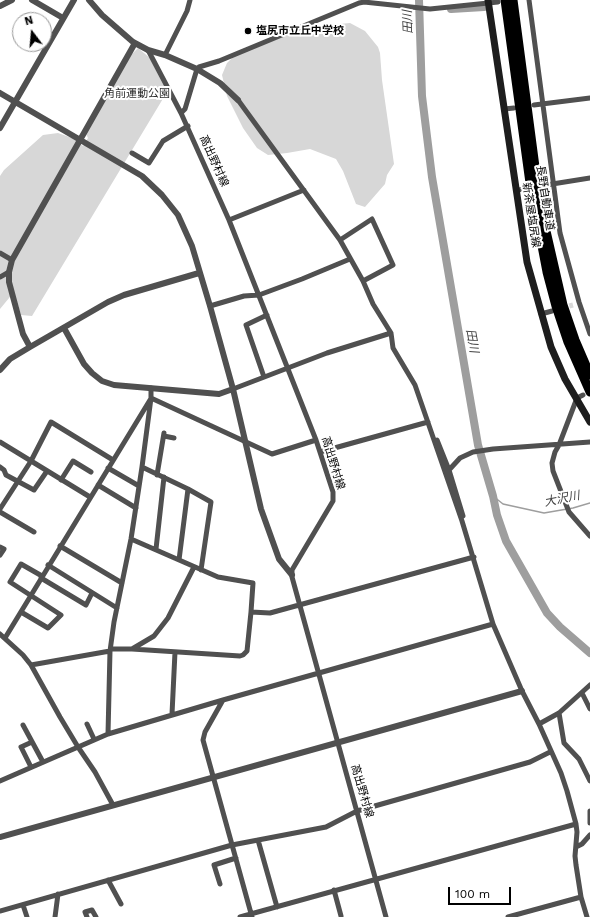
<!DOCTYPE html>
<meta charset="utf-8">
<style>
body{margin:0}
#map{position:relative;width:590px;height:917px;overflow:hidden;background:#fff;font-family:"Work Sans",sans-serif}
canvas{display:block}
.north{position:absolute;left:12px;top:12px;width:40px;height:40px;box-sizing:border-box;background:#fff;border:1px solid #999;border-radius:50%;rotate:344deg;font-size:11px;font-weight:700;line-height:16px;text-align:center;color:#000}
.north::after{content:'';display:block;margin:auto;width:14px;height:18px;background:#000;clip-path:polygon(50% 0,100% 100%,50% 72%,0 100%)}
.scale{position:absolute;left:448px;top:887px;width:63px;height:18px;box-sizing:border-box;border:2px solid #000;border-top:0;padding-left:5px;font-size:12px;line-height:14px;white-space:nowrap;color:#000;-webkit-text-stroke:3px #fff;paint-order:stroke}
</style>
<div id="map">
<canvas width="590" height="917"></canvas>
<div class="north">N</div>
<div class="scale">100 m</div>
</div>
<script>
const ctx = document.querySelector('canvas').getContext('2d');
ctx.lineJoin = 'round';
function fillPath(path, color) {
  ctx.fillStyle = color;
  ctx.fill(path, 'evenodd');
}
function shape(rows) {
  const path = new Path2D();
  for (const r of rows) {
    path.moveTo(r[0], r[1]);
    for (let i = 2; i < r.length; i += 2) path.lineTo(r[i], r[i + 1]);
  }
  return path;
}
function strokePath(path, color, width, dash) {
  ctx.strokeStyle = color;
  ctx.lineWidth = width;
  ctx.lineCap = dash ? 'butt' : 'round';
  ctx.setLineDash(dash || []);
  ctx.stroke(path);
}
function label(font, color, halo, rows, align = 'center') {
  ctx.font = font + ' "Work Sans","Noto Sans JP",sans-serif';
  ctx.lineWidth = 4;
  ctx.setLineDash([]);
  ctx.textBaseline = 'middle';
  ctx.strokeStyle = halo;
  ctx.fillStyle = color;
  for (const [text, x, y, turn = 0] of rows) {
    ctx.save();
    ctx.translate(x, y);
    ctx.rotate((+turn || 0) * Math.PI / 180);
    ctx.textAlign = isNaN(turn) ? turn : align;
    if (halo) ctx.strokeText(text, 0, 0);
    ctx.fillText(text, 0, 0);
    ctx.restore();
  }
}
fillPath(shape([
 [350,23,365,31,378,47,380,53,382,80,394,164,387,175,385,184,365,207,356,204,343,171,336,159,310,149,287,153,268,155,257,148,243,128,227,96,222,75,227,63,234,56,275,39,318,26],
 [138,48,150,58,167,92,32,316,21,315,14,292,0,309,0,176,4,170,43,135,58,133,75,139,83,146,88,138,86,134,131,55]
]), '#d7d7d7');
strokePath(shape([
 [493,496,503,504,544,513,573,508,590,503]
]), '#9e9e9e', 1.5);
strokePath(shape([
 [419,0,422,96,432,177,478,445,493,496,497,515,506,541,547,613,560,627,590,653],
 [451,9,484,7]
]), '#9e9e9e', 8);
strokePath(shape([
 [562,308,573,305]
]), '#d9d9d9', 5, [5, 2.5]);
strokePath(shape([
 [529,0,560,233,579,302,590,334],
 [148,50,181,113,229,220,316,440,333,492,333,501,292,570,292,577,386,917],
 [165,55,187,11,190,0],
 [238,100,340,240,363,281,373,304,391,333,393,348,415,385,462,521,493,624,522,691,539,724,561,773,567,791,576,824,577,832,575,856,576,865,581,897,587,917],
 [534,105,590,98],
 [504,109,514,108],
 [181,113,185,109,197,69,199,67,219,61,359,3,364,2,430,9,498,2],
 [132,153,149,163,163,141,188,126],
 [546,185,590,178],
 [516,191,525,188],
 [229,220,304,190],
 [340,240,372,219,393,265,363,281],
 [0,253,12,260],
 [0,277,9,272],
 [210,306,244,296,259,295,302,279,350,259],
 [541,314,552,311],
 [264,377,246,325,267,315],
 [233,389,327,353,391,333],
 [583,395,577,398,559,445,555,452,552,463,553,471,569,512,590,536],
 [151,398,272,454,316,440],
 [164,436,174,438],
 [437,440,449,470,463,516],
 [0,442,90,497],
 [320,452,428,422],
 [0,467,4,470,6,475,34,490,47,471],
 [142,467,188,489,211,502,201,570],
 [108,468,139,486],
 [449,470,460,458,473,452,493,449,590,442],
 [157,475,164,433],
 [61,480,73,461,91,472],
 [98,485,136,508],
 [0,509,31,461,51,422,113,460],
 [0,512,34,532],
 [60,546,122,583],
 [0,547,4,549,0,555],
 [156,549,164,477],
 [179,560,188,489],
 [48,565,117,608],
 [41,578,86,605,92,593],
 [21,612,48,628,61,615,10,582,21,564,42,576],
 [251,612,270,613,474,557],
 [0,634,23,655,31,665,60,717,78,747,95,772,113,805],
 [5,638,150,400],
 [111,649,132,649,240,656,243,655,247,651,251,612,253,583,218,577,131,539],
 [132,649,154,636,168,618,194,567],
 [31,665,110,651],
 [582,693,590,709],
 [223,700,205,732,203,740,252,917],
 [559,713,564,743,579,759,590,781],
 [172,714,175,652],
 [87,724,94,739],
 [539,724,559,713,590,685],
 [23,725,43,762],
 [108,734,110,651,114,622,131,539,142,467,151,398,151,388],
 [31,767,21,747,32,742],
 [0,781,108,734,223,700,493,624],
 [590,811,590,823],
 [258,840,277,907],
 [576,847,582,844,590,835],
 [108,880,121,904],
 [220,884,214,865,236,858],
 [334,890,341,916],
 [23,905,27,917],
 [0,911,232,845,326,827,357,811,530,762,550,752],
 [55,917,58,894],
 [87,917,85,912,92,910,96,917],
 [240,917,576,824],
 [508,917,581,897]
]), '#505050', 5);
strokePath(shape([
 [32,0,63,18],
 [89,0,102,15,133,42,148,50,165,55,197,69,220,83,238,100],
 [0,6,12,0],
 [0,93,142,176,162,195,178,215,192,246,210,306,233,389,261,509,279,559,292,575],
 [0,128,74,0],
 [64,328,84,364,92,373,102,381,114,385,219,394,233,389],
 [30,347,108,302,124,295,199,273],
 [0,370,10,359,30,347,23,334,9,282,9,272,12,260,135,43],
 [0,837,522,691]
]), '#505050', 6);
strokePath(shape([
 [488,0,527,262,551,347,565,379,590,422]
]), '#1d1d1d', 7);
strokePath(shape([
 [505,0,530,183,547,272,556,306,568,342,590,392],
 [513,0,537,182,546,231,563,305,575,340,590,375]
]), '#000', 9);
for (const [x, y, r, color] of [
 [248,31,4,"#000"]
]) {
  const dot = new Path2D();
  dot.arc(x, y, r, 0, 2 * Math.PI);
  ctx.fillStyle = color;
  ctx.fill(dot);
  strokePath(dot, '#fff', 1.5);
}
label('bold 11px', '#000', '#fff', [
 ["塩尻市立丘中学校",256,31]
], 'left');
label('11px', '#2e2e2e', '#fff', [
 ["角前運動公園",137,94]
]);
label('11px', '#000', '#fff', [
 ["高出野村線",214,161,66],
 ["長野自動車道",545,198,81],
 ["新茶屋塩尻線",531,215,81],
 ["高出野村線",333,463,73],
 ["高出野村線",362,791,74]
]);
label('italic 12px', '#3f3f3f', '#fff', [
 ["田川",408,22,-92],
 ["田川",472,341,80],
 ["大沢川",562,499,-11]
]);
</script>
